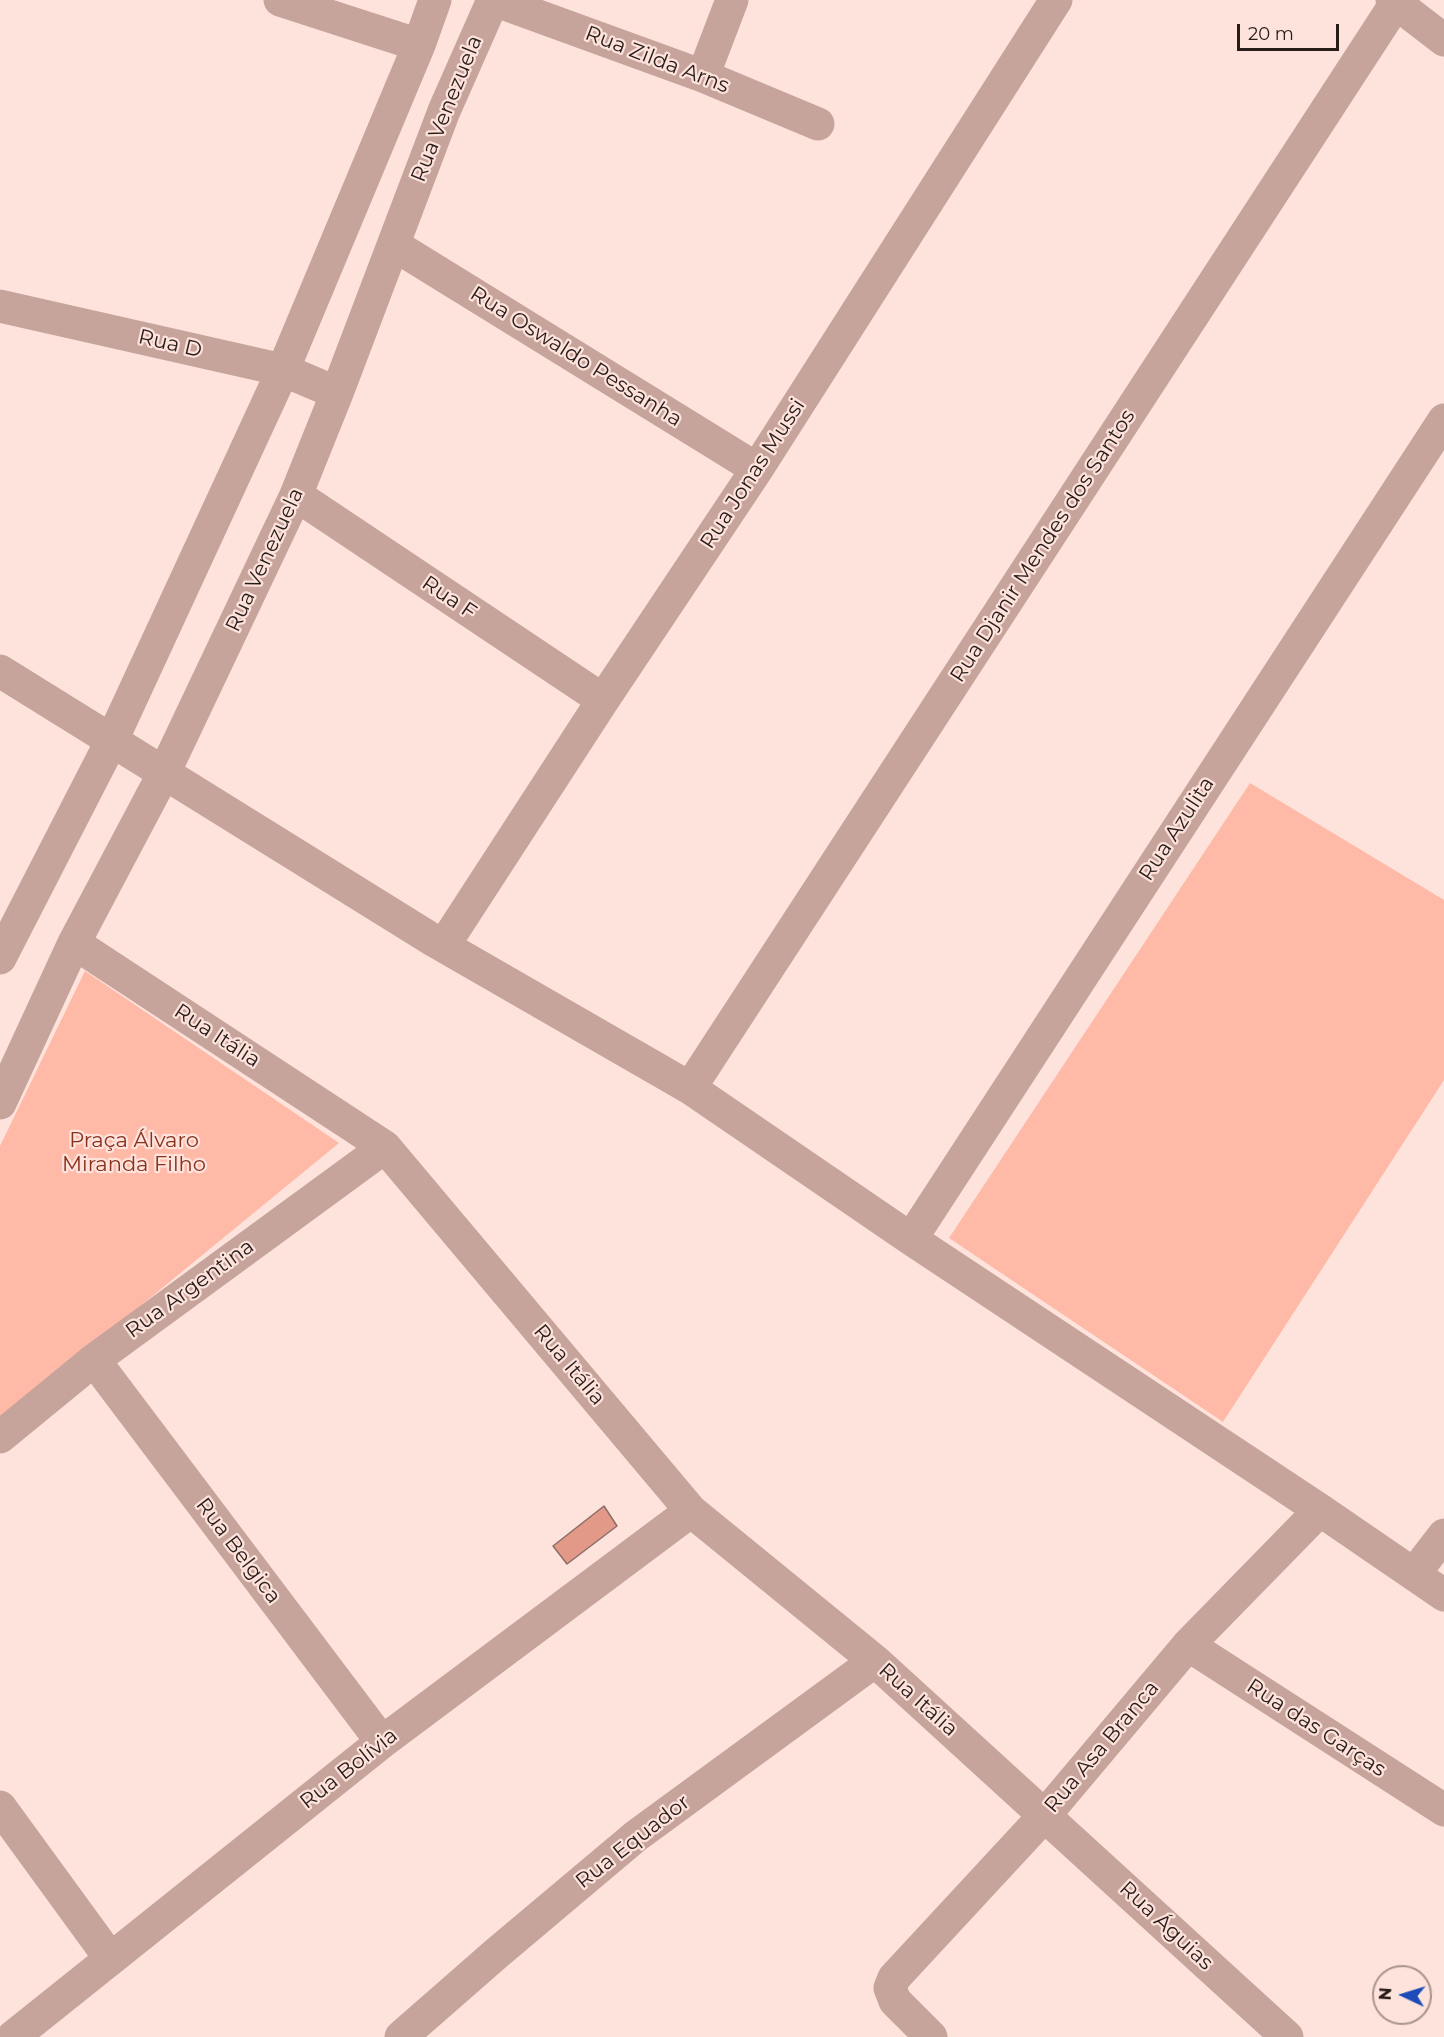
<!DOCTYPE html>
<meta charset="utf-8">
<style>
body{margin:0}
#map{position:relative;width:1444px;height:2037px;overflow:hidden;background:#fde3dc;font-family:Montserrat,sans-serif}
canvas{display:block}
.north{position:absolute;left:1372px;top:1965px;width:60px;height:60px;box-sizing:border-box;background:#fde3dc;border:2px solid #a8938e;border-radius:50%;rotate:274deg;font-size:16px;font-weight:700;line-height:24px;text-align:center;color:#281c19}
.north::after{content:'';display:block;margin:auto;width:21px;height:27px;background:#1d4cb9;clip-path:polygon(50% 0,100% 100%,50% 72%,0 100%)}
.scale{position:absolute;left:1237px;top:24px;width:102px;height:27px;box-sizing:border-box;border:3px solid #281c19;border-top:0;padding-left:8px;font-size:18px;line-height:21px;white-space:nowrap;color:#281c19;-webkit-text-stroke:4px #fde3dc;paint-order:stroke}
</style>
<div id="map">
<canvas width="1444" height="2037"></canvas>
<div class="north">N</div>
<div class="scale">20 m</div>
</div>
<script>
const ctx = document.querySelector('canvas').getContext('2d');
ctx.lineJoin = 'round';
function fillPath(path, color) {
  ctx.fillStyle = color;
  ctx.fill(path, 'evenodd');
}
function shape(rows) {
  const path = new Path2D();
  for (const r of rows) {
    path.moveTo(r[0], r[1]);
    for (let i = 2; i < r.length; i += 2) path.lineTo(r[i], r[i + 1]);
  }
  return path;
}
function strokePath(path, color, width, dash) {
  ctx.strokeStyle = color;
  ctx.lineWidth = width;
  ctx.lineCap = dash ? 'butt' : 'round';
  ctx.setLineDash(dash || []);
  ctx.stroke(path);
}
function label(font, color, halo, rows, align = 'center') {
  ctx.font = font + ' Montserrat,sans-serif';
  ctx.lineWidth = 4.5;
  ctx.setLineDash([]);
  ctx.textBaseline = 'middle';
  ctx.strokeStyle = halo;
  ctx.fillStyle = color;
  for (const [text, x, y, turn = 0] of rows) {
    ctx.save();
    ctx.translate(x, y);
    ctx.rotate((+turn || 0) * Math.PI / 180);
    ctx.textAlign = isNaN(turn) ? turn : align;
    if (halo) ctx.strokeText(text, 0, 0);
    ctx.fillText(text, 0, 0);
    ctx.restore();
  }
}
fillPath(shape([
 [1250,783,1444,900,1444,1080,1223,1422,949,1238],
 [85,971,339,1143,0,1421,0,1146]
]), '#ffb9a7');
const building = shape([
 [604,1506,617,1526,567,1564,553,1546,604,1506]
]);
fillPath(building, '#e39987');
strokePath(building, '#8a6e67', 1.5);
strokePath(shape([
 [280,0,419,45],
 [494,0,703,76,818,124],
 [1392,0,1444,40],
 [703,76,732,0],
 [394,245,757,469],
 [0,306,283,370,337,393],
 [296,495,603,700],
 [0,671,433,940,690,1088,911,1239,1320,1510,1444,1595],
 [74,943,385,1147,691,1511,875,1661,1287,2037],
 [444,945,603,700,757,469,1056,0],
 [0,958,112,740,283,370,419,45,435,0],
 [690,1088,1396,3],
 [0,1103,74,943,164,773,296,495,337,393,444,111,493,0],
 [911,1239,1444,420],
 [94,1360,382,1742],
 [0,1437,94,1360,385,1147],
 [1414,1574,1444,1535],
 [1188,1645,1444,1810],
 [0,1807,110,1958],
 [13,2037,382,1742,691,1511],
 [401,2037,497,1953,636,1836,875,1661],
 [931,2037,895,2001,890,1988,894,1978,1045,1815,1188,1645,1320,1510]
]), '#c6a49b', 33);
label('21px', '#281c19', '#fde3dc', [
 ["Rua Zilda Arns",657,60,21],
 ["Rua Venezuela",447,109,-68],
 ["Rua D",170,344,13],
 ["Rua Oswaldo Pessanha",576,357,32],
 ["Rua Jonas Mussi",753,474,-57],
 ["Rua Djanir Mendes dos Santos",1043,546,-57],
 ["Rua Venezuela",265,560,-65],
 ["Rua F",449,598,34],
 ["Rua Azulita",1177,829,-57],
 ["Rua Itália",217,1036,33],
 ["Rua Argentina",190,1289,-36],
 ["Rua Itália",569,1365,50],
 ["Rua Belgica",238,1551,53],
 ["Rua Itália",918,1700,42],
 ["Rua das Garças",1316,1728,33],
 ["Rua Asa Branca",1102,1747,-50],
 ["Rua Bolívia",349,1769,-38],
 ["Rua Equador",633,1842,-38],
 ["Rua Águias",1166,1926,43]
]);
label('21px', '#88311d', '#fde3dc', [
 ["Praça Álvaro",134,1141],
 ["Miranda Filho",134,1165]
]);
</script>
